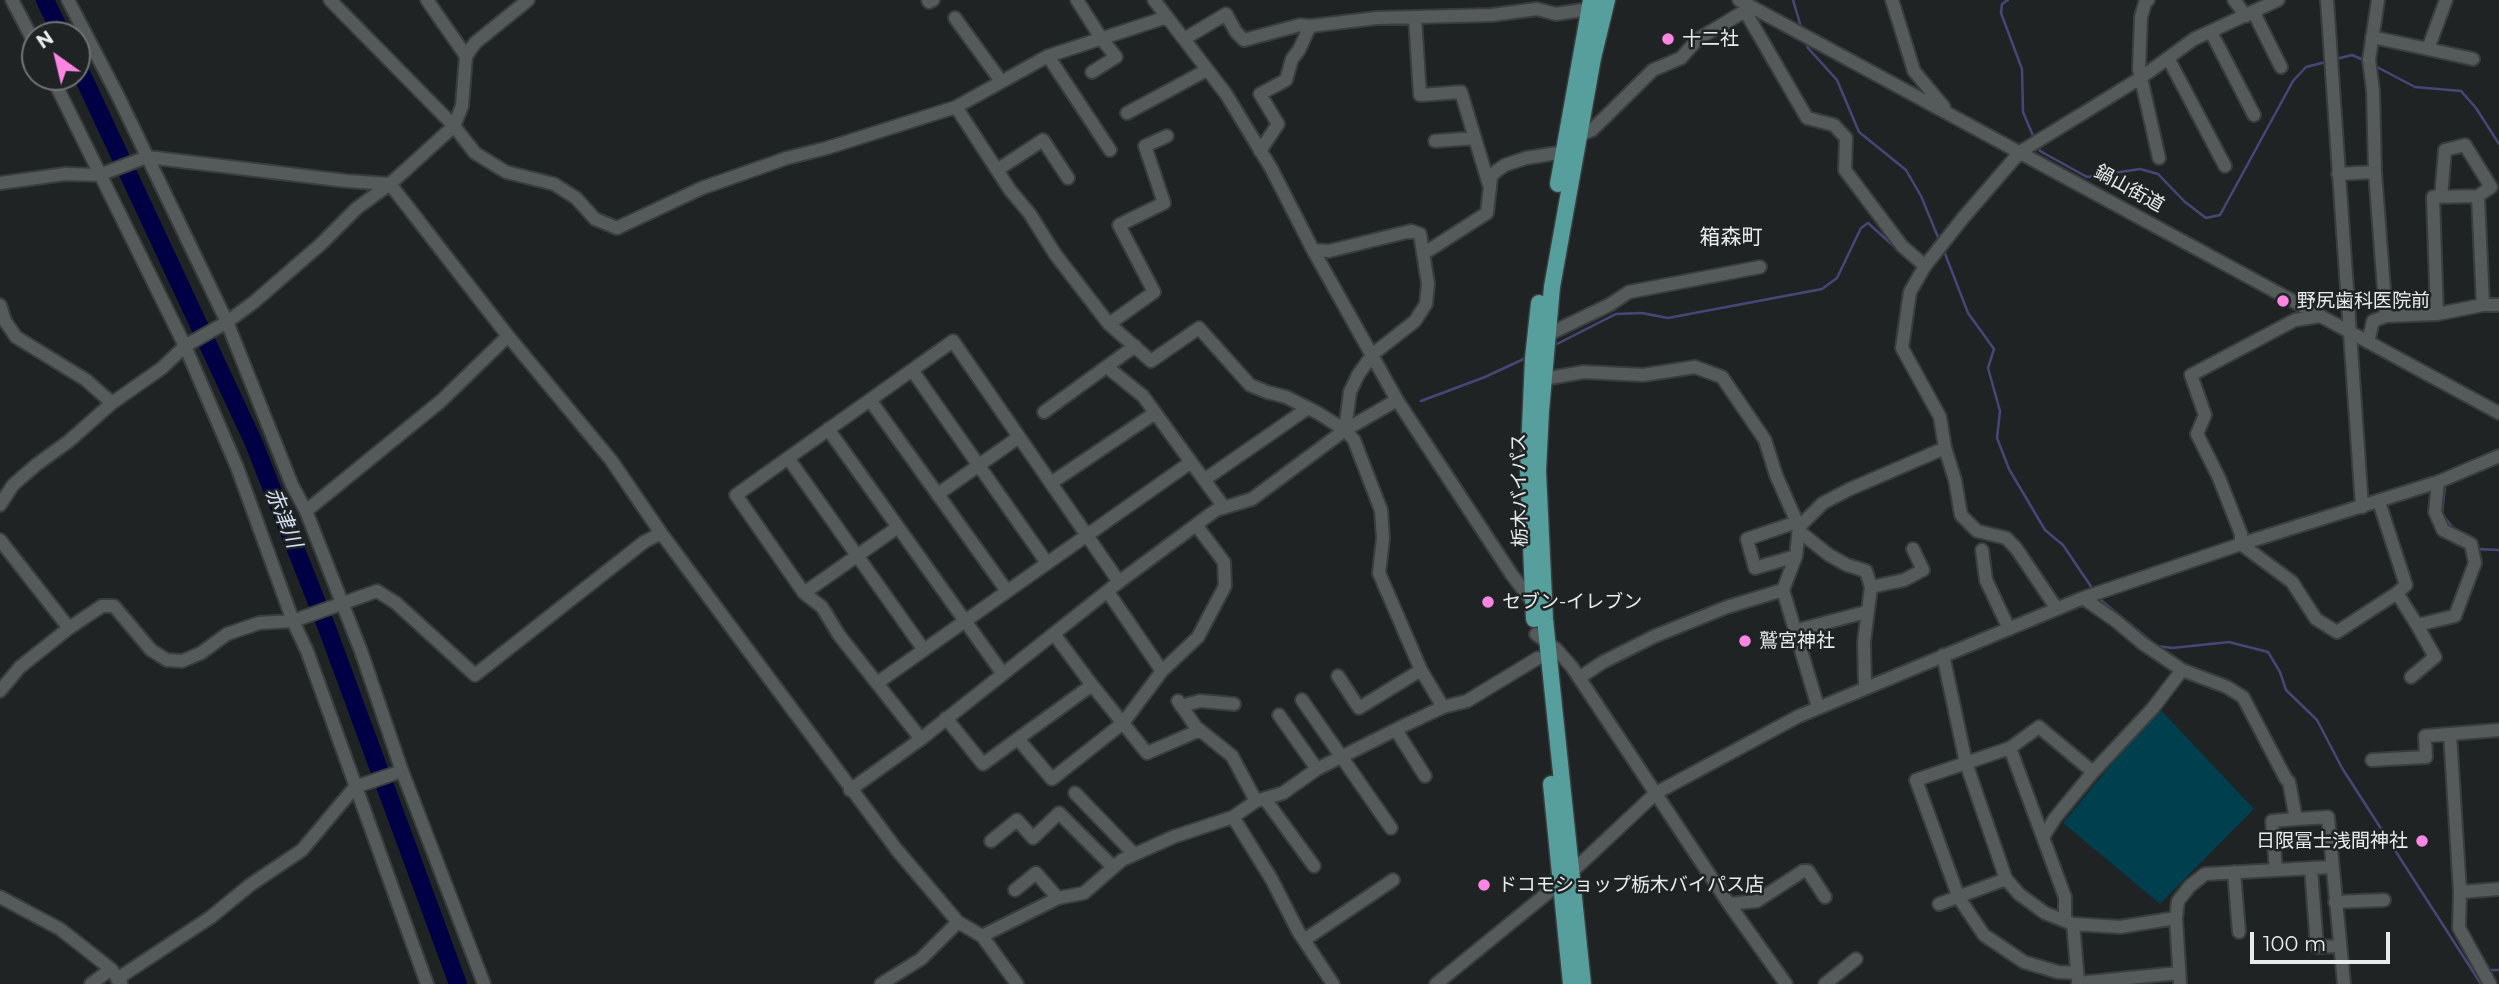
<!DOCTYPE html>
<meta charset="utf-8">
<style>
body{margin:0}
#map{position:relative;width:2499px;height:984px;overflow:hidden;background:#1f2324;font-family:Montserrat,sans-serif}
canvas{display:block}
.north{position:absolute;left:21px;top:21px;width:70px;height:70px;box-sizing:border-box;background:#1f2324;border:2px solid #707374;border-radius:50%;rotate:326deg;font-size:19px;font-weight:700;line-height:28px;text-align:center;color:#e9eced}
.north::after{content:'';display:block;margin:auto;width:24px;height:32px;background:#fd86e3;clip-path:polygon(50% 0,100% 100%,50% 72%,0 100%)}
.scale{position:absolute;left:2250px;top:932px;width:140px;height:32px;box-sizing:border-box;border:4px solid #e9eced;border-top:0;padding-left:9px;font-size:21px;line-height:24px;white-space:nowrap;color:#e9eced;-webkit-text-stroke:5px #1f2324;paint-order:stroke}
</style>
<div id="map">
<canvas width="2499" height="984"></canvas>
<div class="north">N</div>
<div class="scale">100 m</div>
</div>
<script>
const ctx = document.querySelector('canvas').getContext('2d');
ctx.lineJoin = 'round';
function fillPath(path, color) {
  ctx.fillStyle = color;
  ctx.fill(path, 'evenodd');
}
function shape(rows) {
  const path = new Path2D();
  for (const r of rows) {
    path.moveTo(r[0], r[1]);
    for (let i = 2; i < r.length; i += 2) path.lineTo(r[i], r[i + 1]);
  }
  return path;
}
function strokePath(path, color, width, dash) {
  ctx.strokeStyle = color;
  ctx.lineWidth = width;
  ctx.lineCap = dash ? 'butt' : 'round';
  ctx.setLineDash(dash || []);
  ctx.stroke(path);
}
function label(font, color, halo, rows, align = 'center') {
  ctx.font = font + ' Montserrat,"Noto Sans JP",sans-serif';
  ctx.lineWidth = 5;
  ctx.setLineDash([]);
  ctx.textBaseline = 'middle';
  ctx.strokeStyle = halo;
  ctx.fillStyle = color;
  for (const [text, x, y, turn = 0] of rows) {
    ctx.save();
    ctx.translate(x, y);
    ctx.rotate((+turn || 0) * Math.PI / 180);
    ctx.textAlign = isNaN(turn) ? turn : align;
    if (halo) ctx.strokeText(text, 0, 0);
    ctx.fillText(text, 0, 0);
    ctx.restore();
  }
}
fillPath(shape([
 [2158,707,2254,809,2160,904,2063,823]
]), '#003f4d');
strokePath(shape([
 [1793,0,1801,27],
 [2008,0,2002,4,2001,13,2022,69,2023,112,2034,138],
 [1805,40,1808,48,1837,80,1859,132,1906,170,1921,196,1940,242],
 [2336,59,2352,55,2366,61],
 [2375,66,2415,87,2461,91,2476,108,2499,144],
 [2038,147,2040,151,2087,177,2140,169,2158,174,2185,202,2206,218,2220,215,2293,81,2306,67,2326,62],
 [1944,251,1968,313,1994,349,1988,368,2000,411,1997,438,2009,469,2045,530,2063,545,2094,591],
 [1922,259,1938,239],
 [1553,346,1616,314,1642,313,1668,318,1822,289,1837,278,1861,228,1868,223,1898,250],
 [1421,401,1485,377,1528,357],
 [2445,486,2442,514,2453,528],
 [2476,549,2499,550],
 [2097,597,2157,646,2172,648,2229,642,2268,652,2280,672,2286,690,2317,720,2342,768,2481,984],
 [2486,970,2499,970]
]), '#474777', 2.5);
strokePath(shape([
 [45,0,62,35],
 [77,64,253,441,327,628,458,984]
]), '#010044', 18);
const minor = shape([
 [12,0,35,44],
 [68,0,118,96,227,322,292,485,306,511,361,651,402,771,484,984],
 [330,0,454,126,475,153,506,172,554,184,576,198,595,219,617,228,702,188,787,158,827,148,956,107,1048,56,1167,17],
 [427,0,466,56],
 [928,0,929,2,933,0],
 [1077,0,1101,38,1116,57,1092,72],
 [1154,0,1226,94,1271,168,1313,250,1397,400,1512,575,1535,605],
 [1739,0,2499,413],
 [1892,0,1914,71,1944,107],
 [2148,0,2145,3,2141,17,2139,69,2159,158],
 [2234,0,2246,16],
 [2327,0,2362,507],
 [1747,3,1745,11,1807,118,1834,125,1846,138,1845,170,1902,246,1925,266],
 [2254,13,2281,67],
 [955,18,1001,81],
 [1415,18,1420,95,1461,92,1490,188],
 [2211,32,2254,115],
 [2372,37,2428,49,2446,0],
 [1184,39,1226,14,1236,32,1244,40,1300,25,1310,26],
 [2428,49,2473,59],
 [1048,56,1110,150],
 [2168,58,2225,166],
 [52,77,185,346,237,467,293,621,307,651,427,984],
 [956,107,1010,190,1030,214,1055,254,1109,324,1151,361,1199,328,1250,385,1267,392,1286,397,1318,413,1345,430,1354,440,1381,510,1383,538,1379,573,1421,670,1443,707],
 [1127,113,1207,70],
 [1578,136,1592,130,1653,70,1681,58,1698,39,1745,11],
 [1435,141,1475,138],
 [1260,151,1278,124,1260,94,1286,80,1292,59,1299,50,1310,26,1377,18,1492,15,1537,9,1556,14,1589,9],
 [997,170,1043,140,1068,178],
 [2375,172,2386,316],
 [2338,174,2375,172,2373,91,2369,60,2378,0],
 [0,183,65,174,99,175,147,157,347,181,390,184,508,336,611,460,661,533,897,850,958,922,982,936,1017,984],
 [2441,197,2445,150,2465,145,2491,187,2478,196],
 [1313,250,1329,251,1411,231,1420,234,1428,284,1426,304,1415,321,1373,354,1358,375,1350,392,1345,430],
 [1423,254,1487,213,1491,177,1495,172,1505,165,1526,158,1564,152],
 [0,305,5,321,16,337,86,380,112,403],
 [2437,314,2483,305,2499,305],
 [2320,316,2295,320,2191,375,2205,415,2197,434,2219,478,2241,534,2241,544,2292,582,2316,619,2337,632,2397,593,2417,625,2455,616,2475,563,2471,544,2443,530,2435,512,2438,482],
 [1109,324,1154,292,1119,225,1164,203,1145,146,1167,136],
 [1547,335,1609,305,1629,292,1760,267],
 [2368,342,2373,321,2386,316,2437,314,2433,197,2478,196,2483,305],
 [1107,367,1143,396,1191,462],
 [912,370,1047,563],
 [1543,379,1584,372,1643,375,1695,367,1722,377,1765,440,1776,475,1799,527],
 [870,400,1007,591],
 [1044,412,1135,346],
 [828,429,1003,674],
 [788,458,924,650],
 [1204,480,1308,408],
 [1051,483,1155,413],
 [938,494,1019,437],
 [2379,502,2406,585,2397,593],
 [0,505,13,485,36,465,69,441,112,403,162,368,185,346,227,322,254,302,321,244,357,208,390,184,454,126,462,106,466,56,475,43,528,0],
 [306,511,441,401,508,336],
 [1800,532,1829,555,1847,565,1866,571,1871,587,1864,642,1865,687],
 [0,540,69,628],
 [1982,550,1986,580,2009,629],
 [1796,556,1755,568,1747,539,1797,522],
 [1871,587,1904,580,1923,570,1913,549],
 [1108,592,1162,671],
 [804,593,898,527],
 [2083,598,2116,621,2142,643,2182,670,2227,687,2243,697,2286,779,2289,782,2296,819,2328,817,2344,984],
 [2057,609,2016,548,2006,538,1977,531,1961,515,1955,480,1945,448,1940,417,1902,348,1910,292,1925,266,1963,218,2020,152,2142,77,2194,39,2278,0],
 [1794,631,1866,612],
 [1536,634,1556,649,1572,667,1729,904,1786,984],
 [1943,655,1966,763,2010,748,2039,727,2093,772],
 [1338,676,1359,708,1421,670],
 [2411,677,2435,657,2417,625],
 [1579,678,1603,662,1655,636,1727,607,1783,590],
 [877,683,1191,462,1224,507],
 [1092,685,1147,753,1200,730],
 [0,691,20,667,69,628,102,606,114,606,151,650,167,660,182,661,201,653,227,634,259,623,293,621,377,591,396,603,475,675,644,542,661,533],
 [1302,700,1391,828],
 [1178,701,1196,727,1232,756,1256,801],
 [1181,706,1200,701,1234,704],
 [1818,707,1783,590,1796,556,1799,527,1823,503,1850,489,1945,448],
 [1279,715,1317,769],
 [946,718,983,764,1092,685,1054,634],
 [1396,730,1425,776],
 [2450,734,2460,892,2459,928,2490,984],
 [921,739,839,635,822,607,804,593,736,495,953,341,1119,582],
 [1018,739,1052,779,1123,723,1162,671,1198,637,1225,586,1224,562,1196,525],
 [2010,748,2065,897,2065,921],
 [2372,760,2426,757,2425,736,2499,730],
 [850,790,921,739,1119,582,1216,510,1252,499,1345,430,1397,400],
 [1075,793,1134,854],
 [1265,799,1314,866],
 [1233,817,1272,880,1298,931,1333,984],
 [2043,837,2055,818,2093,772,2153,708,2182,670],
 [991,841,1017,820,1033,838,1059,813,1113,867],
 [2311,868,2317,947,2340,946],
 [2276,870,2272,821,2296,819],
 [2234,872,2239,932],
 [1015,890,1036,873,1058,898],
 [2460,892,2499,889],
 [0,897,60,929,111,969,121,983],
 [2335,902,2384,900],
 [1729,904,1757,901,1803,871,1808,871,1825,897],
 [1939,904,2006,879],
 [2176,918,2178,901,2190,886,2205,874,2331,867],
 [2073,924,2078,980],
 [982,936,1058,898,1084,893,1122,860,1173,837,1233,817,1256,801,1283,793,1317,769,1403,726,1443,707,1467,701,1538,658],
 [1304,940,1393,880],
 [2077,973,2058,972,2024,962,1984,935,1959,898,1916,780,1966,763,2006,879,2019,894,2045,913,2073,924,2120,927,2176,918,2180,984],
 [117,979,211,917,250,885,302,850,355,787,402,771],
 [2078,983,2179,973],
 [91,984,111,969],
 [881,984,921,959,958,922],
 [1436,984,1561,882,1656,793,1799,716,2083,598,2241,544,2438,482,2499,456],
 [1825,984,1856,959]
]);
const major = shape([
 [1558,184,1591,0],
 [1534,619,1528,472,1533,358,1539,303],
 [1551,784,1571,984],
 [1583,984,1545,619,1538,471,1541,411,1552,287,1593,58,1607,0]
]);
strokePath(minor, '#3a3d3e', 16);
strokePath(major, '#3a3d3e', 19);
strokePath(minor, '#555a5b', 12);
strokePath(major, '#569f9d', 16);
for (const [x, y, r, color] of [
 [1668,39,7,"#fd86e3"],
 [2283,301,7,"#fd86e3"],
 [1488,602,7,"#fd86e3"],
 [1745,641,7,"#fd86e3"],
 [2422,841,7,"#fd86e3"],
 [1484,885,7,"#fd86e3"]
]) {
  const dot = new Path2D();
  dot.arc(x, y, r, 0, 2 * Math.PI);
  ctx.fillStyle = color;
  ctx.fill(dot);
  strokePath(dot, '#1f2324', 2.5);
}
label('19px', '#e9eced', '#1f2324', [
 ["十二社",1682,39],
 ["野尻歯科医院前",2297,301],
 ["セブン-イレブン",1502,602],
 ["鷲宮神社",1759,641],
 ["日限冨士浅間神社",2408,841,"right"],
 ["ドコモショップ栃木バイパス店",1498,885]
], 'left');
label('19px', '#e9eced', '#1f2324', [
 ["鍋山街道",2129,189,29],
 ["栃木バイパス",1520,490,-91]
]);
label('21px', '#e9eced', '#1f2324', [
 ["箱森町",1731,238]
]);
label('italic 21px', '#d6e0f5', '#1f2324', [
 ["赤津川",283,518,68]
]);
</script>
